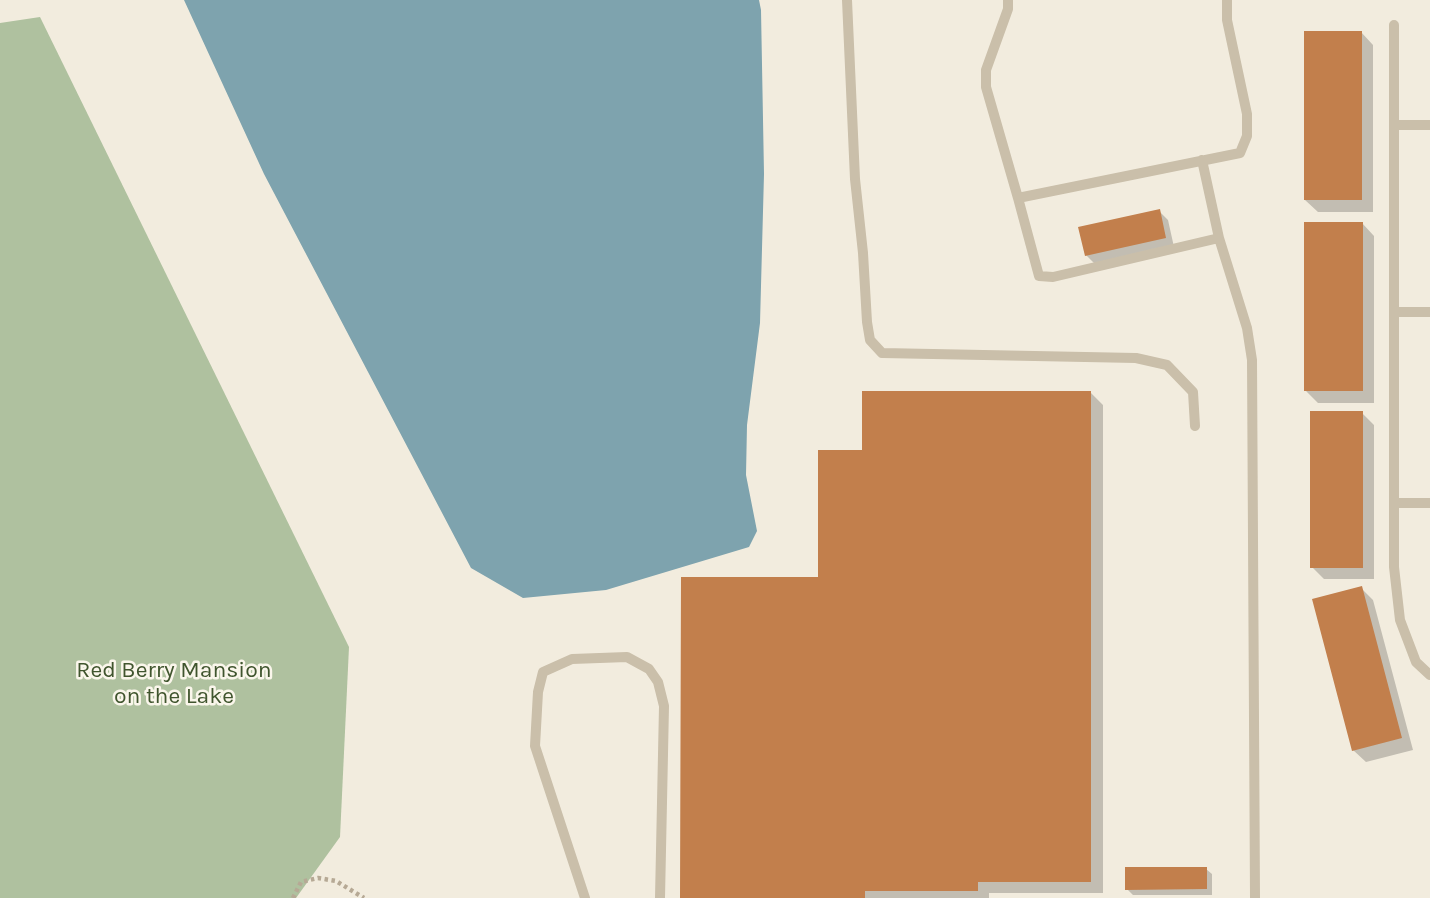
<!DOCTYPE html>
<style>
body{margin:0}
canvas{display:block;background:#f2ecde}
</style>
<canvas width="1430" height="898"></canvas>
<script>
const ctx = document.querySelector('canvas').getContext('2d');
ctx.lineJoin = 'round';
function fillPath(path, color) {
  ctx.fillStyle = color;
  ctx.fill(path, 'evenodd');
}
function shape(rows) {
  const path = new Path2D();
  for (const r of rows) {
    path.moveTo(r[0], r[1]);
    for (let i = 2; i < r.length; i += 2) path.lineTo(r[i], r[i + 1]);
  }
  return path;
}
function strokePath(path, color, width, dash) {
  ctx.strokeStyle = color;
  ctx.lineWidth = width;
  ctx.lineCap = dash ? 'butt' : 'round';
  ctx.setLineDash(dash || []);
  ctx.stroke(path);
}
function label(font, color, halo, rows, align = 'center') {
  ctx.font = font + ' Karla,sans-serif';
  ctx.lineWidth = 5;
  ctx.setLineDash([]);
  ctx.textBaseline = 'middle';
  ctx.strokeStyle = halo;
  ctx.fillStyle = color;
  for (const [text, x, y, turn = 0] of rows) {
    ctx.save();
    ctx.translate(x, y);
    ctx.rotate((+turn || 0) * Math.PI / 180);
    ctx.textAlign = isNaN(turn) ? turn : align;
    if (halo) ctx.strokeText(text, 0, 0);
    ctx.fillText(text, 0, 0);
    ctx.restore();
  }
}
fillPath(shape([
 [40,17,349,647,340,837,296,898,0,898,0,23]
]), '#afc19f');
fillPath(shape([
 [184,0,759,0,761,10,764,174,760,323,747,425,746,475,757,531,749,547,606,590,523,598,471,568,264,174]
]), '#7ea3ae');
fillPath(shape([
 [1361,32,1373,45,1373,212,1318,212,1305,200],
 [1159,211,1168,220,1174,247,1095,264,1086,255],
 [1362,223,1374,236,1374,403,1318,403,1306,391],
 [1091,393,1103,405,1103,893,989,893,989,898,682,898,819,578,864,452],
 [1362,413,1374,425,1374,579,1324,579,1312,567],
 [1361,588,1373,600,1413,750,1366,762,1353,750],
 [1206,869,1212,874,1212,895,1133,895,1127,889]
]), '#0003');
fillPath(shape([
 [1304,31,1362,31,1362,200,1304,200],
 [1160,209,1166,238,1085,256,1078,227],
 [1304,222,1363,222,1363,391,1304,391],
 [862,391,1091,391,1091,882,978,882,978,891,865,891,865,898,680,898,681,577,818,577,818,450,862,450],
 [1310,411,1363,411,1363,568,1310,568],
 [1362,586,1402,738,1352,751,1312,599],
 [1125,867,1207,867,1207,889,1125,890]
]), '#c27f4c');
strokePath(shape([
 [293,898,301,882,318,878,336,881,364,898]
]), '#b6a995', 4.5, [3.5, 3.5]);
strokePath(shape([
 [847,0,855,179,863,253,867,322,870,340,882,353,1136,358,1167,365,1193,392,1195,426],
 [1008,0,1008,9,986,70,986,87,1018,198,1240,153,1247,136,1247,114,1227,20,1227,0],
 [1394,25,1394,567,1400,620,1416,662,1430,675],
 [1394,125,1430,125],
 [1018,198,1039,276,1053,277,1219,238,1202,160],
 [1219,238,1247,328,1252,360,1255,898],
 [1394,312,1430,312],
 [1394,503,1430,503],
 [585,898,535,746,538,692,543,672,572,659,627,657,649,669,658,682,664,706,660,898]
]), '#cabfaa', 10);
label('23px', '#40552e', '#faf6eb', [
 ["Red Berry Mansion",174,670],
 ["on the Lake",174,696]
]);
</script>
